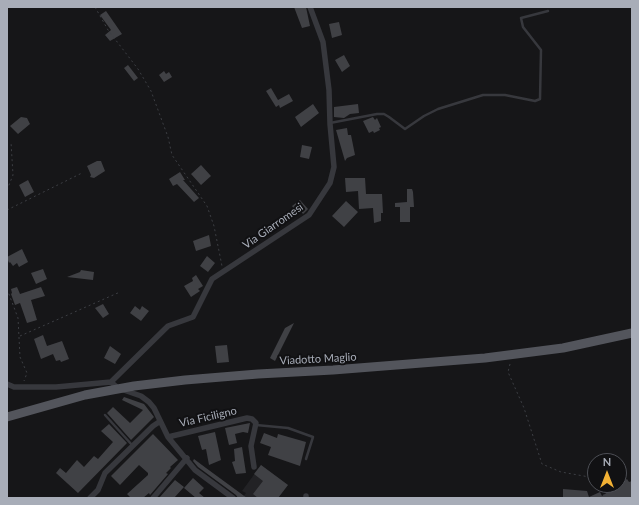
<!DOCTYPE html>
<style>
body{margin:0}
#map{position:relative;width:639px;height:505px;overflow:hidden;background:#161618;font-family:Lato,sans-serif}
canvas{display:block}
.frame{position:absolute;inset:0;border:8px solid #a8adb8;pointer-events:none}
.north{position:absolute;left:587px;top:453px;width:40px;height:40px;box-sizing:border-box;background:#111113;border:1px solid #4d4f55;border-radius:50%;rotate:0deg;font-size:11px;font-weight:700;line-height:16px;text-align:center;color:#a8adb8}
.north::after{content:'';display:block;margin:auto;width:14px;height:18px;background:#f2b134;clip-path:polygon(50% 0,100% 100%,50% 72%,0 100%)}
</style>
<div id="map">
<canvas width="639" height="505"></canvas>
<div class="frame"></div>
<div class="north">N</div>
</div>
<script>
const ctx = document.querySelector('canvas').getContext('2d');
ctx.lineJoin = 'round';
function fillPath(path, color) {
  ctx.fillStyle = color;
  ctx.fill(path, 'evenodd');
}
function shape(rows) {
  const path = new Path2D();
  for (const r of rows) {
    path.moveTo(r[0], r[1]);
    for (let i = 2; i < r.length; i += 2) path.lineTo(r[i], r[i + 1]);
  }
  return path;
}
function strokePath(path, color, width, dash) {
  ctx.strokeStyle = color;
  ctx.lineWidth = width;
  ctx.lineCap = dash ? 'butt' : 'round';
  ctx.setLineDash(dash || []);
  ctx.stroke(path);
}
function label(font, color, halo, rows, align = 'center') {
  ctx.font = font + ' Lato,sans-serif';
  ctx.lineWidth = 4;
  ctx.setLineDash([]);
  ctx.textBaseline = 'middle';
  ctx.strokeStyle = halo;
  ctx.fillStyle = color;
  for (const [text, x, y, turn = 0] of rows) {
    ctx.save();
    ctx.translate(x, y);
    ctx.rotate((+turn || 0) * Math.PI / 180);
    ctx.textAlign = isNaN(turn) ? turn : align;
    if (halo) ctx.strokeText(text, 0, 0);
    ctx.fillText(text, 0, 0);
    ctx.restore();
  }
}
fillPath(shape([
 [261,465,288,485,278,498,242,498,246,493,242,491]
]), '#222225');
fillPath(shape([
 [294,7,306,7,310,26,302,28],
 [106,11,122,34,110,41,105,35,111,30,100,15],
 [339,22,342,35,332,38,329,24],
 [344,55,350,66,342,72,335,60],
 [128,65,138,78,134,81,124,68],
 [164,71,166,74,169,72,172,77,164,82,159,75],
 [271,88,278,100,289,94,293,101,280,108,279,105,276,107,266,91],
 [313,104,319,113,301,127,295,117],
 [358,104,359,113,350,114,344,118,334,117,334,107],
 [21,117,27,118,30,124,18,134,10,126],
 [373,117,375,120,377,118,381,127,379,128,380,130,374,133,373,131,369,133,363,121],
 [347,128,348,135,351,135,355,155,347,158,345,161,336,130],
 [302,145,312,147,309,159,300,157],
 [97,161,101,161,105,171,94,178,90,177,91,175,87,166],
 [201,165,211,176,201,185,191,174],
 [180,172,185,180,183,180,199,198,194,202,177,184,173,186,169,179],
 [345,178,365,178,366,194,382,194,383,213,381,213,381,221,374,223,373,208,359,209,358,191,346,192],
 [28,180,34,192,25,197,19,185],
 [407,189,412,189,413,192,414,207,410,207,410,222,400,222,400,207,395,207,395,203,407,202],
 [300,200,308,209,303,214,300,210,297,212,292,206],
 [346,201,358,212,344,227,332,216],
 [209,235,211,246,196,251,193,241],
 [22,249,28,262,19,267,17,263,13,266,10,262,9,263,7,257],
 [207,256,215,263,208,272,200,266],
 [43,269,47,279,36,284,31,273],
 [81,270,94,272,93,280,67,277,80,272],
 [196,275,203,286,198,289,200,291,191,297,184,286,193,281,192,278],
 [17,287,20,294,41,287,45,296,31,300,37,320,27,323,20,303,15,305,11,294,12,293,11,289],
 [103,304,109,314,103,318,95,308],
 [135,306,140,310,142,306,149,311,141,321,130,313],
 [294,323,275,361,270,358,285,328],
 [43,335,47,346,62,341,69,359,61,362,60,360,56,361,53,354,41,359,34,339],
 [227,345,229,362,217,363,215,346],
 [110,346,121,354,115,364,104,358],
 [124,397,144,404,154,417,131,440,107,413,113,407,130,423,143,410,122,400],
 [250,423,248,433,243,432,235,434,237,443,229,445,225,428],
 [109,424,127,443,78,493,56,473,60,468,66,473,77,460,84,467,94,456,98,459,113,442,101,431],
 [215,432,221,460,209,465,206,449,202,450,198,436],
 [264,433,277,438,278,434,306,442,300,466,268,455,271,447,260,443],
 [153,434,178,460,170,467,171,468,166,473,168,474,150,495,149,493,143,498,131,498,127,494,148,475,148,473,139,465,120,485,111,476],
 [242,447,246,473,236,474,232,462,235,461,234,449],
 [194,459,206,468,247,498,238,498,236,495,198,467,193,461],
 [261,465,288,485,278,498,258,498,253,494,263,481,254,474],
 [193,478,204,488,199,493,205,498,196,498,184,488],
 [627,479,629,482,632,481,632,498,563,498,563,489,587,491,589,497,600,492,602,496],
 [175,480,184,487,174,498,159,498]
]), '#404145');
strokePath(shape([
 [95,7,108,30,138,69,151,91,168,137,172,155,207,206,214,226,222,266],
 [7,190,13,175,11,142],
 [7,210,82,173],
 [7,289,18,318,20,357,27,373,24,381],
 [20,336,120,292],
 [510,364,508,372,524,408,542,464,561,472,595,478],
 [604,485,602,491,606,498]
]), '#3d3f44', 1, [2, 3]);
strokePath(shape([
 [330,123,377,114,384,114,389,117,405,129,424,116,438,109,483,95,505,95,535,101,540,99,541,50,523,27,521,18,548,11],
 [105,415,132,445],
 [256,425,288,428,313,437,306,459]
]), '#37383d', 2.5);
strokePath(shape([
 [111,382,168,326,193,317,212,279,309,215,330,183,334,167,330,124,329,90,323,42,310,7],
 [111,382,118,388,141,396,149,402,154,408,168,437,195,470,233,498],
 [7,384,14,387,56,387,111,382],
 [168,437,247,418,252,419,256,423,251,446,254,467],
 [90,498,98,490,105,473,153,426,159,422],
 [153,498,187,458],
 [306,498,306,496]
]), '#37383d', 5.5);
strokePath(shape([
 [7,417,85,395,134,386,185,380,258,374,333,370,485,358,563,348,632,333]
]), '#53555c', 9);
label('11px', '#a8adb8', '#111113', [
 ["Via Giarromesi",273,226,-35],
 ["Viadotto Maglio",318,359,-3],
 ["Via Ficiligno",208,417,-13]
]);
</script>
